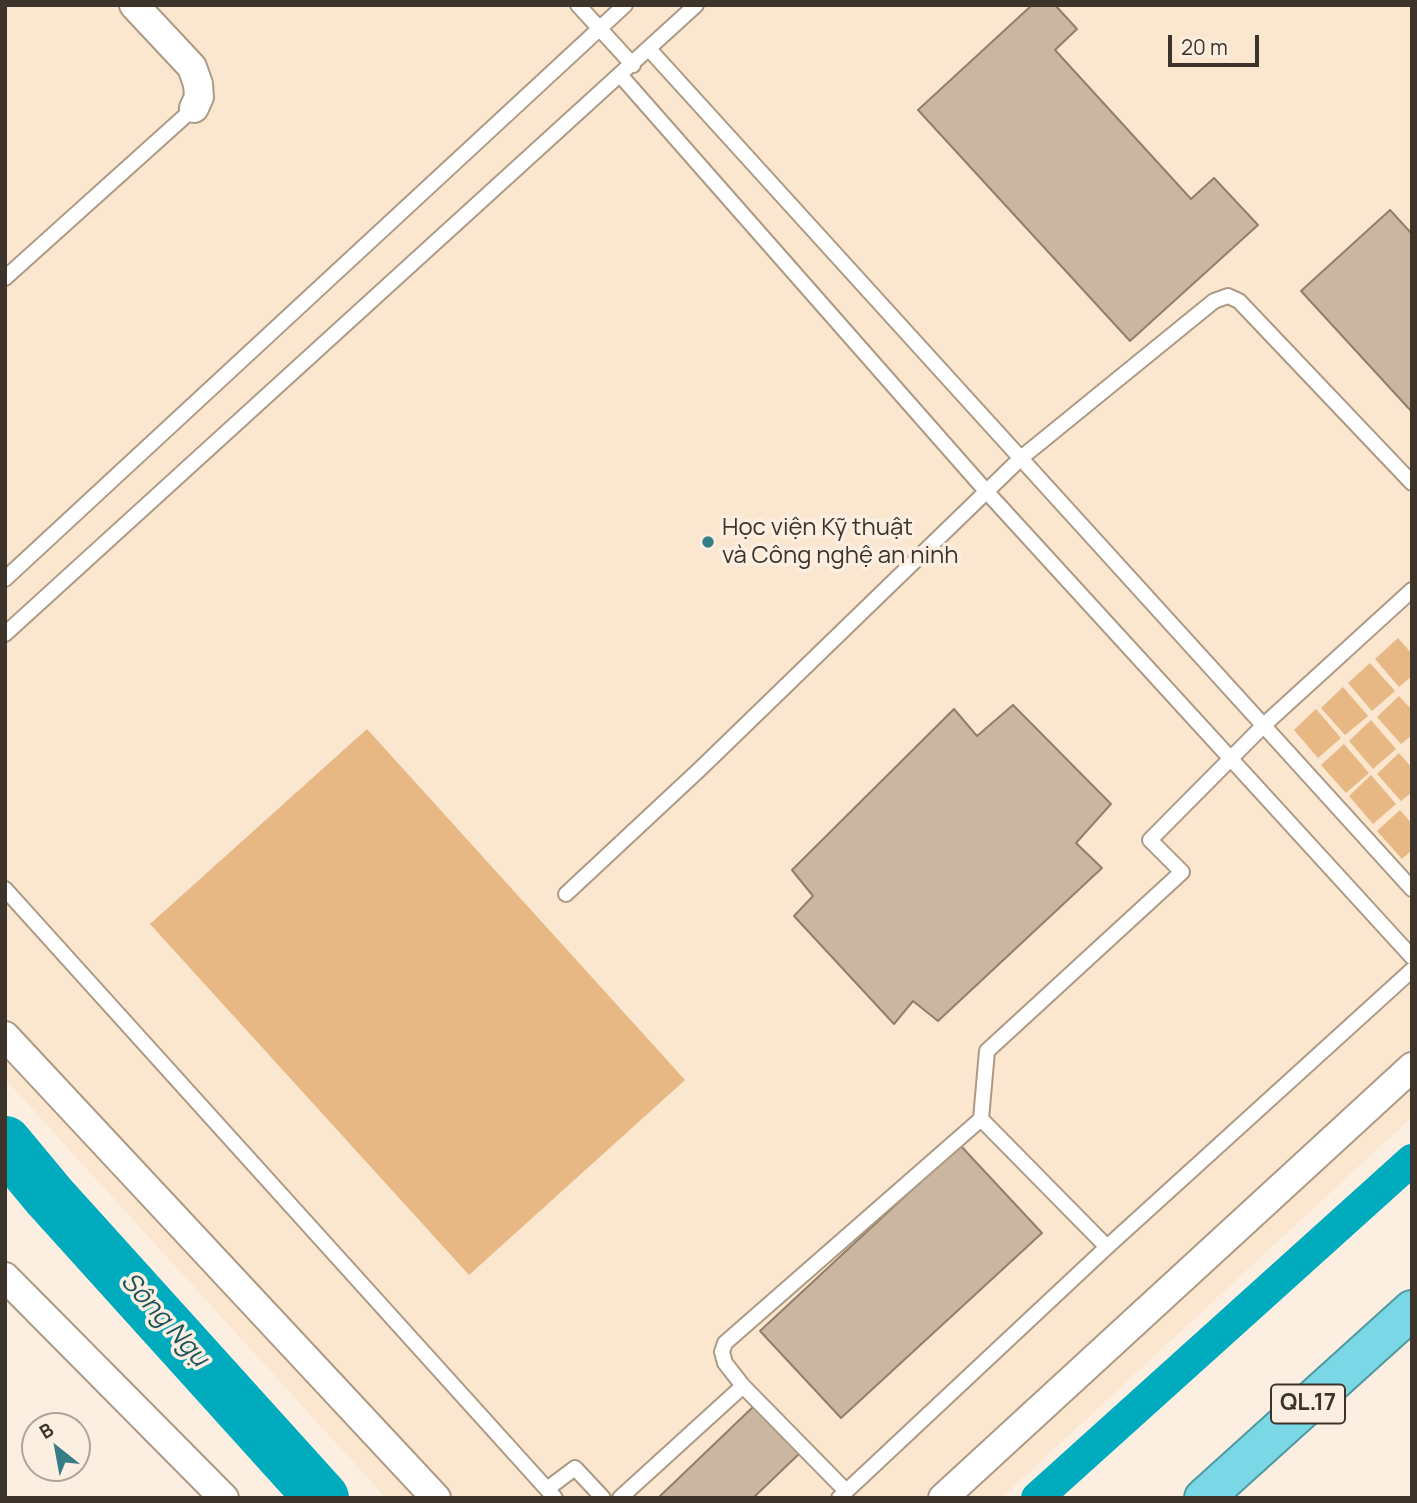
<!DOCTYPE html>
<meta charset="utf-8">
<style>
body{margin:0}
#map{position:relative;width:1417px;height:1503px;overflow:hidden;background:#fcefe2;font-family:Manrope,sans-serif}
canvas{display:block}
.frame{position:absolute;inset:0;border:7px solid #3c342b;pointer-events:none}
.north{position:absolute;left:21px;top:1412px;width:70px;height:70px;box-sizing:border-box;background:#fcefe2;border:2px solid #afa499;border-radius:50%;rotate:329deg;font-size:19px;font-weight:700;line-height:28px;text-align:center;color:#3c342b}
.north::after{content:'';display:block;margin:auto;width:24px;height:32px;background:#367d87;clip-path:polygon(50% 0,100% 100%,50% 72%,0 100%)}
.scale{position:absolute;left:1168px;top:35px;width:91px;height:32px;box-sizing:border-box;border:4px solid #3c342b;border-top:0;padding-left:9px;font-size:21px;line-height:24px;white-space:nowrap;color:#3c342b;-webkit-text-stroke:5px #fcefe2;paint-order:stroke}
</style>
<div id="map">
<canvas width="1417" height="1503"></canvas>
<div class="frame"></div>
<div class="north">B</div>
<div class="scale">20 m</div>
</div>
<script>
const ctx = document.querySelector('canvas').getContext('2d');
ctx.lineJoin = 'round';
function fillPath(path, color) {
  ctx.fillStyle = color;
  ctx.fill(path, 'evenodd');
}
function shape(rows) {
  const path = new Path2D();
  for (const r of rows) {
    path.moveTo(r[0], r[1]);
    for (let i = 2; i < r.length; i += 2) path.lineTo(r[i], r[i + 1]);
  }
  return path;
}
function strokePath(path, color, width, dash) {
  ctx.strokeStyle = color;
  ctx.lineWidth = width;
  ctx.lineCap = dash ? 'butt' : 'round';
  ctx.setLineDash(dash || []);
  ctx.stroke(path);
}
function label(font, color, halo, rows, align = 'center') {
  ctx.font = font + ' Manrope,sans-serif';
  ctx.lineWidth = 7;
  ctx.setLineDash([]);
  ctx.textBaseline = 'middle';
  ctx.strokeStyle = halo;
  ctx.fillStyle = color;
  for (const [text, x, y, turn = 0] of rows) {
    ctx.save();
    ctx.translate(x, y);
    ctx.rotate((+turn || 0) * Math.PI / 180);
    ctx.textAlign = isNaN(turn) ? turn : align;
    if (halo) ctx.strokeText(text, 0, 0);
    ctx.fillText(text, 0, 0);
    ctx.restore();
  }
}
fillPath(shape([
 [5,5,1412,5,1412,1117,1001,1498,386,1498,5,1079]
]), '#fbe6cf');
fillPath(shape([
 [1398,638,1412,654,1412,676,1399,687,1375,659],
 [1370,663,1395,691,1372,711,1348,683],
 [1343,687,1368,716,1345,735,1321,708],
 [1399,696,1412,710,1412,735,1401,744,1377,717],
 [1316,709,1341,738,1318,758,1294,730],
 [1371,720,1396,749,1373,769,1349,741],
 [367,729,685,1080,469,1275,150,924],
 [1344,744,1369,773,1346,793,1321,765],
 [1399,753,1412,768,1412,792,1401,801,1377,774],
 [1371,775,1396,804,1373,824,1349,796],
 [1400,810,1412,824,1412,850,1402,859,1377,831]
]), '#e7b883');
strokePath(shape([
 [1037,1498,1412,1160]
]), '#00abbd', 32);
strokePath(shape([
 [5,1143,49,1196,322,1498]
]), '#00abbd', 54);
const building = shape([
 [1032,5,1055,5,1077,29,1055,50,1191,199,1214,178,1258,225,1130,341,918,110,1032,5],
 [1390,210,1412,234,1412,412,1301,291,1390,210],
 [1013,705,1111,804,1076,843,1102,868,938,1021,913,1001,894,1024,794,916,813,896,792,870,954,709,977,736,1013,705],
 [960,1145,1042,1233,841,1418,760,1331,960,1145],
 [754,1406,800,1453,753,1498,658,1498,754,1406]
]);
fillPath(building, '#cbb7a1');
strokePath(building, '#927f6b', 2);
const service = shape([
 [578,5,633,65],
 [649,49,1412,889],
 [621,76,986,491,1412,957],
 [5,278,194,108],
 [5,579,625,5],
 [5,634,696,5],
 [5,889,555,1498],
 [566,894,700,769,1021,458,1214,301,1228,296,1239,301,1412,483],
 [1107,1247,981,1119,987,1051,1182,872,1150,840,1265,724,1412,590],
 [743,1386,725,1363,722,1352,725,1343,981,1119],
 [547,1489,575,1468,603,1498],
 [620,1498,743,1386,846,1491],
 [839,1498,1107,1247,1412,970]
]);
const minor = shape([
 [134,5,192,67,198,84,199,97,194,108],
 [5,1036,436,1498],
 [5,1277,224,1498],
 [943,1498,1412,1067]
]);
const trunk = shape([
 [1204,1498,1412,1310]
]);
strokePath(service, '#ad9a85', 18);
strokePath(minor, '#ad9a85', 32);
strokePath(trunk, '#4e99a0', 42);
strokePath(service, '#fff', 14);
strokePath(minor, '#fff', 28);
strokePath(trunk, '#7ad8e6', 38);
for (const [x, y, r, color] of [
 [708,542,7,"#367d87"]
]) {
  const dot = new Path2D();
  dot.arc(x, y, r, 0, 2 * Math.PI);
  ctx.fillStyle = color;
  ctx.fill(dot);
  strokePath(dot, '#fcefe2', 2.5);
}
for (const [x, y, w] of [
 [1308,1404,74]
]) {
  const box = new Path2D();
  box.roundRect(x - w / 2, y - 19.5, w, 39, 5);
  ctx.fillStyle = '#fcefe2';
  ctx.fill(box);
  strokePath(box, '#3c342b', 2);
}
label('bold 23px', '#3c342b', null, [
 ["QL.17",1308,1404]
]);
label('24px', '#3c342b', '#fcefe2', [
 ["Học viện Kỹ thuật",722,528],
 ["và Công nghệ an ninh",722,556]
], 'left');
label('italic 26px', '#1c545c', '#fcefe2', [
 ["Sông Ngụ",164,1320,48]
]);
</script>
